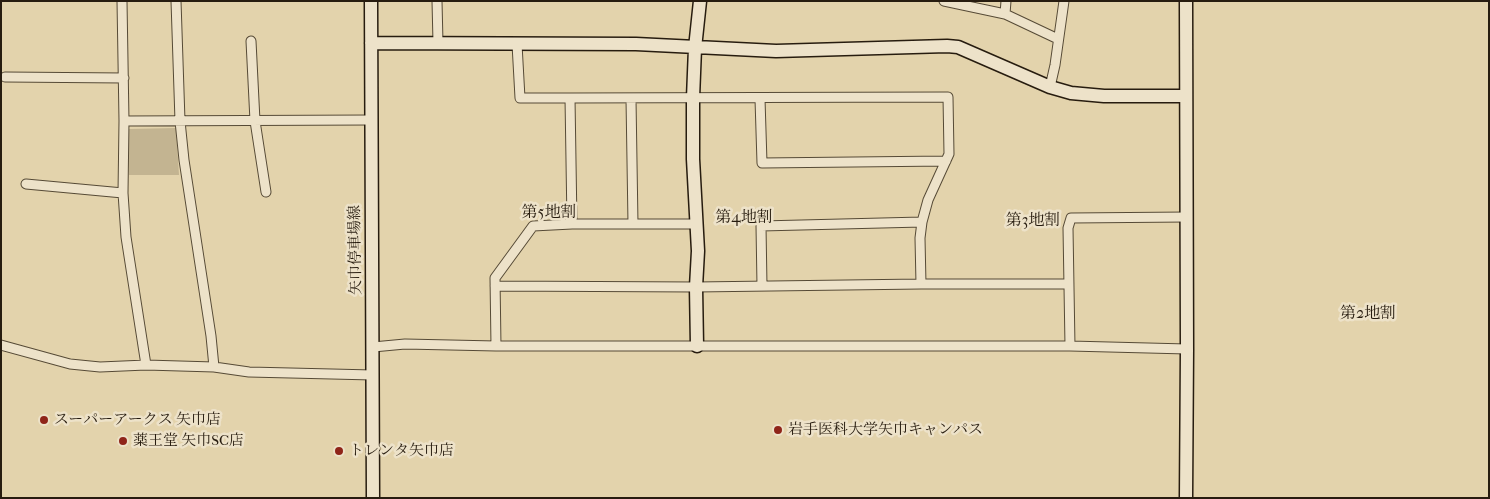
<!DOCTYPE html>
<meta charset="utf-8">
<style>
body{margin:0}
#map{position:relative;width:1490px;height:499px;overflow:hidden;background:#e3d3ac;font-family:"IM FELL French Canon",serif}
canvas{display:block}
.frame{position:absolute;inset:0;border:2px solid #271c0f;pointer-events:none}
</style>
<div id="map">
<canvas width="1490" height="499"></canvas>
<div class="frame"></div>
</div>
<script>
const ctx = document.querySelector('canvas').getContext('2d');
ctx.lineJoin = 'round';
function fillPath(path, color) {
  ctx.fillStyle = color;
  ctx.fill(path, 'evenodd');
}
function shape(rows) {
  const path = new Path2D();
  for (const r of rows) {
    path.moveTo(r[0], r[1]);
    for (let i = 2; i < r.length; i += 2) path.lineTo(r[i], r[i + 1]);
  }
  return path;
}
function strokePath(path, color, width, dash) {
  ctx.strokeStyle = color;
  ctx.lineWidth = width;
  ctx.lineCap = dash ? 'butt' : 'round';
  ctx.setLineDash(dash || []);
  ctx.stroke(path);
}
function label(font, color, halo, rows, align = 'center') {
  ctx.font = font + ' "IM FELL French Canon","Noto Serif JP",serif';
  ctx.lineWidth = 5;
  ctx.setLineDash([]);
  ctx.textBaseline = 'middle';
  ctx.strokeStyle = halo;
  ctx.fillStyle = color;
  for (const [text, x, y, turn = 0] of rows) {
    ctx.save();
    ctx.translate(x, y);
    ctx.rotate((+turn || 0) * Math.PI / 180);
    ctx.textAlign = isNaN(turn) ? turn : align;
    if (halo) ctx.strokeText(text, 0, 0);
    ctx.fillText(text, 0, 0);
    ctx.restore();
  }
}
fillPath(shape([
 [176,128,179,175,129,175,128,129]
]), '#c3b491');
const street = shape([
 [122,1,124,121,123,193,126,237,146,365],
 [176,1,180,121,184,160,211,336,214,367],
 [437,1,438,43],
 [944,1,1005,14,1058,39],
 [1005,14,1006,1],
 [251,41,255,121,266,192],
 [517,44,520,98,570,98],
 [5,77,124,78],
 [1050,87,1055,65,1064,1],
 [631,99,633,224],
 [760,99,762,163,946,161],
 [124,121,371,120],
 [26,184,123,193],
 [572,224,570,98,948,97,949,154,928,200,922,222,920,238,921,284],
 [495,286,696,287,921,284,1069,284],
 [762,286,761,226,922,222],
 [1,345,70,364,100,367,146,365,214,367,249,372,373,375],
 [496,346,495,278,533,226,572,224,697,224],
 [1070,346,1068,228,1071,218,1187,217],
 [373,347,405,344,496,346,1070,346,1187,349]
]);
const secondary = shape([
 [371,1,373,498],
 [371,43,636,44,776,51,947,46,958,47,1050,87,1071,93,1104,96,1186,96],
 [697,346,696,287,698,251,693,159,693,98,695,48,700,1],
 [1186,498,1187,349,1186,1]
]);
strokePath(street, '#564a36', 11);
strokePath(secondary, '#271c0f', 15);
strokePath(street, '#ede2c9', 9);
strokePath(secondary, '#ede2c9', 12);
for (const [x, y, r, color] of [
 [44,420,5,"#8f2418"],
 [778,430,5,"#8f2418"],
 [123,441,5,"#8f2418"],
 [339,451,5,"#8f2418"]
]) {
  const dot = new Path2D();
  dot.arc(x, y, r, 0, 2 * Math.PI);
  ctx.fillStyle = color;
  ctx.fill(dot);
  strokePath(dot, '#ede2c9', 2);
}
label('15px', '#271c0f', '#ede2c9', [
 ["矢巾停車場線",356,250,-91]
]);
label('15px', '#271c0f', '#ede2c9', [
 ["スーパーアークス 矢巾店",54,420],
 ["岩手医科大学矢巾キャンパス",788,430],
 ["薬王堂 矢巾SC店",133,441],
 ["トレンタ矢巾店",349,451]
], 'left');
label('16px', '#271c0f', '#ede2c9', [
 ["第5地割",549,213],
 ["第4地割",744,218],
 ["第3地割",1033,221],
 ["第2地割",1368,314]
]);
</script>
